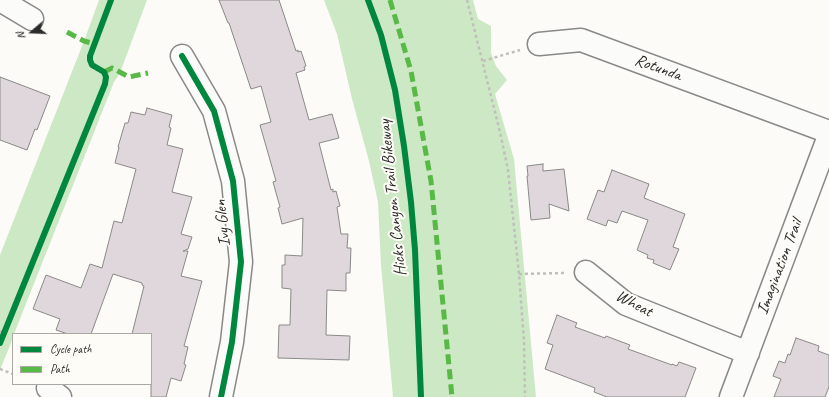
<!DOCTYPE html>
<style>
body{margin:0}
#map{position:relative;width:829px;height:397px;overflow:hidden;background:#fcfbf8;font-family:Caveat,sans-serif}
canvas{display:block}
.legend{position:absolute;left:12px;top:333px;width:140px;height:52px;box-sizing:border-box;background:#fdfcf7;border:1px solid #a9a8a5;margin:0;padding:5px 7px;list-style:none;font-size:12px;color:#2b2b2b}
.legend li{display:flex;align-items:center;gap:8px;height:20px}
.legend b{width:20px;border:1px solid #a9a8a5}
.north{position:absolute;left:12px;top:12px;width:40px;height:40px;-webkit-text-stroke:3px #fdfcf7;paint-order:stroke;rotate:251deg;font-size:11px;font-weight:700;line-height:16px;text-align:center;color:#2b2b2b}
.north::after{content:'';display:block;margin:auto;width:14px;height:18px;background:#2b2b2b;clip-path:polygon(50% 0,100% 100%,50% 72%,0 100%)}
</style>
<div id="map">
<canvas width="829" height="397"></canvas>
<ul class="legend">
<li><b style="height:5px;background:#00873e"></b>Cycle path</li>
<li><b style="height:5px;background:#58b947"></b>Path</li>
</ul>
<div class="north">N</div>
</div>
<script>
const ctx = document.querySelector('canvas').getContext('2d');
ctx.lineJoin = 'round';
function fillPath(path, color) {
  ctx.fillStyle = color;
  ctx.fill(path, 'evenodd');
}
function shape(rows) {
  const path = new Path2D();
  for (const r of rows) {
    path.moveTo(r[0], r[1]);
    for (let i = 2; i < r.length; i += 2) path.lineTo(r[i], r[i + 1]);
  }
  return path;
}
function strokePath(path, color, width, dash) {
  ctx.strokeStyle = color;
  ctx.lineWidth = width;
  ctx.lineCap = dash ? 'butt' : 'round';
  ctx.setLineDash(dash || []);
  ctx.stroke(path);
}
function label(font, color, halo, rows, align = 'center') {
  ctx.font = font + ' Caveat,sans-serif';
  ctx.lineWidth = 4;
  ctx.setLineDash([]);
  ctx.textBaseline = 'middle';
  ctx.strokeStyle = halo;
  ctx.fillStyle = color;
  for (const [text, x, y, turn = 0] of rows) {
    ctx.save();
    ctx.translate(x, y);
    ctx.rotate((+turn || 0) * Math.PI / 180);
    ctx.textAlign = isNaN(turn) ? turn : align;
    if (halo) ctx.strokeText(text, 0, 0);
    ctx.fillText(text, 0, 0);
    ctx.restore();
  }
}
fillPath(shape([
 [99,0,147,0,120,73,114,82,14,334,13,334,13,338,0,370,0,255,84,41],
 [324,0,473,0,478,19,491,26,491,53,496,66,507,80,495,94,514,159,536,397,393,397,381,265,378,202,369,161,352,99,337,34]
]), '#cde8c4');
const building = shape([
 [219,0,279,0,296,51,298,50,298,52,301,51,306,66,304,67,305,70,296,73,309,120,332,114,339,138,319,143,331,190,333,189,333,192,336,191,340,206,337,207,341,234,348,234,347,248,351,248,350,273,346,273,346,291,327,290,326,335,350,336,349,360,278,358,279,325,290,325,291,289,282,288,282,265,285,265,285,255,302,256,303,218,282,224,278,208,280,207,273,182,276,181,260,125,271,122,261,86,251,89,229,23,228,23,219,0],
 [0,77,50,96,37,130,35,129,27,150,0,140,0,77],
 [147,108,172,115,169,127,171,128,167,145,183,149,172,192,192,197,181,234,192,237,188,249,183,251,188,251,181,276,202,281,184,346,188,347,184,364,186,365,181,381,171,378,166,397,151,397,151,334,132,334,144,286,142,285,142,283,113,274,91,334,68,334,56,330,60,319,33,309,46,275,81,288,90,264,102,268,114,221,122,223,136,169,115,163,119,147,118,147,125,123,128,123,131,112,145,115,147,108],
 [543,164,543,171,564,169,569,211,549,204,550,218,531,220,527,176,528,176,527,166,543,164],
 [612,170,649,184,644,198,685,214,673,247,679,249,670,270,653,263,654,260,647,258,648,255,637,250,648,220,622,211,617,223,608,220,606,226,587,219,598,190,604,192,612,170],
 [557,315,577,323,575,327,605,338,606,336,630,345,628,349,672,365,672,364,677,366,679,362,696,368,685,397,607,397,594,392,595,388,545,369,553,345,547,343,557,315],
 [796,338,819,346,818,351,829,355,829,387,825,397,774,397,781,379,773,376,779,361,785,363,788,354,790,355,796,338]
]);
fillPath(building, '#e0d7dd');
strokePath(building, '#898987', 1);
const minor = shape([
 [0,0,32,19],
 [539,44,581,40,829,132],
 [182,56,214,111,233,181,241,262,232,342,221,397],
 [586,272,626,304,748,353],
 [48,388,60,397],
 [731,397,829,136]
]);
strokePath(minor, '#898987', 25);
strokePath(shape([
 [467,0,500,132,508,170,519,274,524,341,525,397],
 [483,61,520,50],
 [519,274,565,273],
 [0,331,4,333],
 [0,369,13,374]
]), '#c0bfbc', 2.5, [3, 3]);
strokePath(minor, '#fbfbf9', 22);
strokePath(shape([
 [390,0,411,71,431,181,452,397],
 [67,32,84,41,95,44],
 [104,72,112,68,129,77,148,73]
]), '#58b947', 5, [10, 5]);
strokePath(shape([
 [368,0,381,35,395,90,404,146,411,202,415,250,421,397],
 [182,56,214,111,233,181,241,262,232,342,221,397],
 [0,343,105,84,106,77,104,72,92,65,90,60,90,56,111,0]
]), '#00873e', 6);
label('17px', '#2b2b2b', '#fdfcf7', [
 ["Rotunda",658,68,20],
 ["Hicks Canyon Trail Bikeway",393,198,-96],
 ["Ivy Glen",223,223,-96],
 ["Imagination Trail",780,267,-69],
 ["Wheat",634,304,28]
]);
</script>
